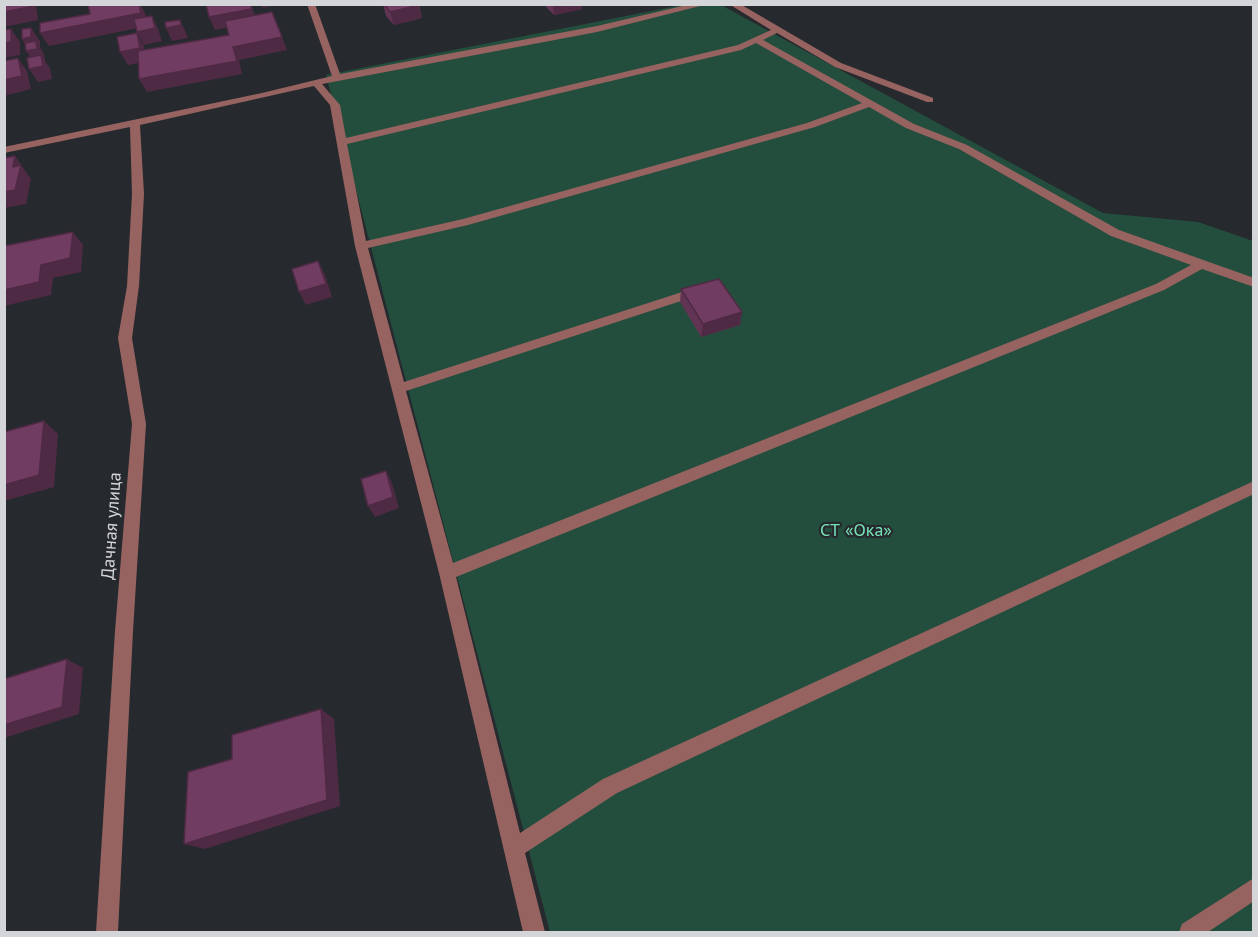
<!DOCTYPE html>
<meta charset="utf-8">
<style>
body{margin:0}
#map{position:relative;width:1258px;height:937px;overflow:hidden;background:#262a2e;font-family:"PT Sans",sans-serif}
canvas{display:block}
.frame{position:absolute;inset:0;border:6px solid #d3d5d8;pointer-events:none}
</style>
<div id="map">
<canvas width="1258" height="937"></canvas>
<div class="frame"></div>
</div>
<script>
const ctx = document.querySelector('canvas').getContext('2d');
ctx.lineJoin = 'round';
function fillPath(path, color) {
  ctx.fillStyle = color;
  ctx.fill(path, 'evenodd');
}
function shape(rows) {
  const path = new Path2D();
  for (const r of rows) {
    path.moveTo(r[0], r[1]);
    for (let i = 2; i < r.length; i += 2) path.lineTo(r[i], r[i + 1]);
  }
  return path;
}
function strokePath(path, color, width, dash) {
  ctx.strokeStyle = color;
  ctx.lineWidth = width;
  ctx.lineCap = dash ? 'butt' : 'round';
  ctx.setLineDash(dash || []);
  ctx.stroke(path);
}
function label(font, color, halo, rows, align = 'center') {
  ctx.font = font + ' "PT Sans",sans-serif';
  ctx.lineWidth = 4.5;
  ctx.setLineDash([]);
  ctx.textBaseline = 'middle';
  ctx.strokeStyle = halo;
  ctx.fillStyle = color;
  for (const [text, x, y, turn = 0] of rows) {
    ctx.save();
    ctx.translate(x, y);
    ctx.rotate((+turn || 0) * Math.PI / 180);
    ctx.textAlign = isNaN(turn) ? turn : align;
    if (halo) ctx.strokeText(text, 0, 0);
    ctx.fillText(text, 0, 0);
    ctx.restore();
  }
}
fillPath(shape([
 [682,5,721,5,1103,213,1198,222,1253,241,1253,932,550,932,326,75]
]), '#234e3d');
fillPath(shape([
 [307,4,315,4,340,74,597,26,691,4,708,4,597,32,322,84,340,105,346,138,738,45,771,30,729,4,740,4,841,63,933,98,933,102,927,102,835,67,777,33,763,40,914,124,967,145,1119,230,1254,278,1254,287,1202,269,1164,290,456,577,520,833,603,779,1254,481,1254,494,617,793,525,853,545,932,523,932,439,573,355,246,330,105,314,86,140,125,144,194,139,286,132,338,146,424,133,631,118,932,96,932,115,631,132,424,118,338,127,286,132,194,130,127,4,153,4,147,262,93,332,76,307,4],
 [756,43,862,103,807,123,463,219,366,241,347,144,741,50,756,43],
 [869,107,906,128,959,149,1111,236,1191,265,1156,284,453,563,406,391,687,299,689,296,683,292,679,293,404,382,368,248,468,225,815,127,869,107],
 [1254,878,1254,901,1208,932,1179,932,1182,924,1254,878]
]), '#976360');
fillPath(shape([
 [383,4,419,4,422,18,394,25,386,16],
 [546,4,582,4,582,9,554,15,546,7],
 [681,289,742,312,740,325,701,337,680,302]
]), '#613453');
fillPath(shape([
 [29,4,36,4,38,20,4,27,4,12],
 [139,4,140,4,145,13,148,26,49,46,40,33],
 [251,4,257,22,215,30,209,17],
 [262,4,279,4,263,8],
 [553,4,582,4,582,9,554,15],
 [419,5,422,18,394,25,390,12],
 [152,16,158,29,162,41,144,45,137,32],
 [180,20,186,33,188,38,172,41,166,28],
 [31,28,40,41,40,47,44,54,45,61,50,68,52,79,38,82,29,69,35,64,26,51,30,51,22,39],
 [11,29,20,42,20,55,4,58,4,43],
 [137,33,144,46,147,61,128,65,120,52],
 [282,37,287,50,239,60,242,74,147,92,139,79,233,47],
 [18,58,27,71,31,89,4,96,4,80],
 [15,156,31,179,26,204,4,208,4,192],
 [73,232,83,245,81,272,53,278,51,295,4,306,4,290,41,265],
 [318,261,325,275,332,297,306,305,299,292],
 [742,312,740,325,701,337,703,324],
 [44,421,58,434,54,487,4,501,4,485],
 [386,471,392,483,399,508,375,517,368,506],
 [67,659,83,668,79,714,4,738,4,725],
 [321,709,334,719,340,806,205,849,184,844]
]), '#4f2a44');
const building = shape([
 [4,4,29,4,29,7,4,12,4,4],
 [88,4,139,4,141,13,40,33,40,23,90,14,88,4],
 [206,4,250,4,252,9,209,17,206,4],
 [384,4,419,4,419,5,390,12,384,4],
 [272,12,282,37,233,47,237,61,139,79,138,51,229,35,225,21,272,12],
 [152,16,155,28,137,32,134,19,152,16],
 [180,20,181,25,166,28,165,22,180,20],
 [31,28,31,37,22,39,22,29,31,28],
 [11,29,11,42,4,43,4,30,11,29],
 [137,33,140,48,120,52,117,37,137,33],
 [36,41,37,49,26,51,25,43,36,41],
 [41,55,43,66,29,69,27,58,41,55],
 [18,58,22,76,4,80,4,61,18,58],
 [15,156,13,167,21,165,15,190,4,192,4,158,15,156],
 [73,232,70,258,41,265,39,282,4,290,4,246,73,232],
 [318,261,326,284,299,292,292,269,318,261],
 [719,279,742,312,703,324,681,289,719,279],
 [44,421,39,475,4,485,4,432,44,421],
 [386,471,393,497,368,506,361,479,386,471],
 [67,659,62,707,4,725,4,679,67,659],
 [321,709,327,800,184,844,188,772,232,759,232,735,321,709]
]);
fillPath(building, '#713c61');
strokePath(building, '#4f2a44', 1.5);
label('18px', '#d3d5d8', '#262a2e', [
 ["Дачная улица",112,526,-86]
]);
label('18px', '#76e3b7', '#262a2e', [
 ["СТ «Ока»",856,531]
]);
</script>
